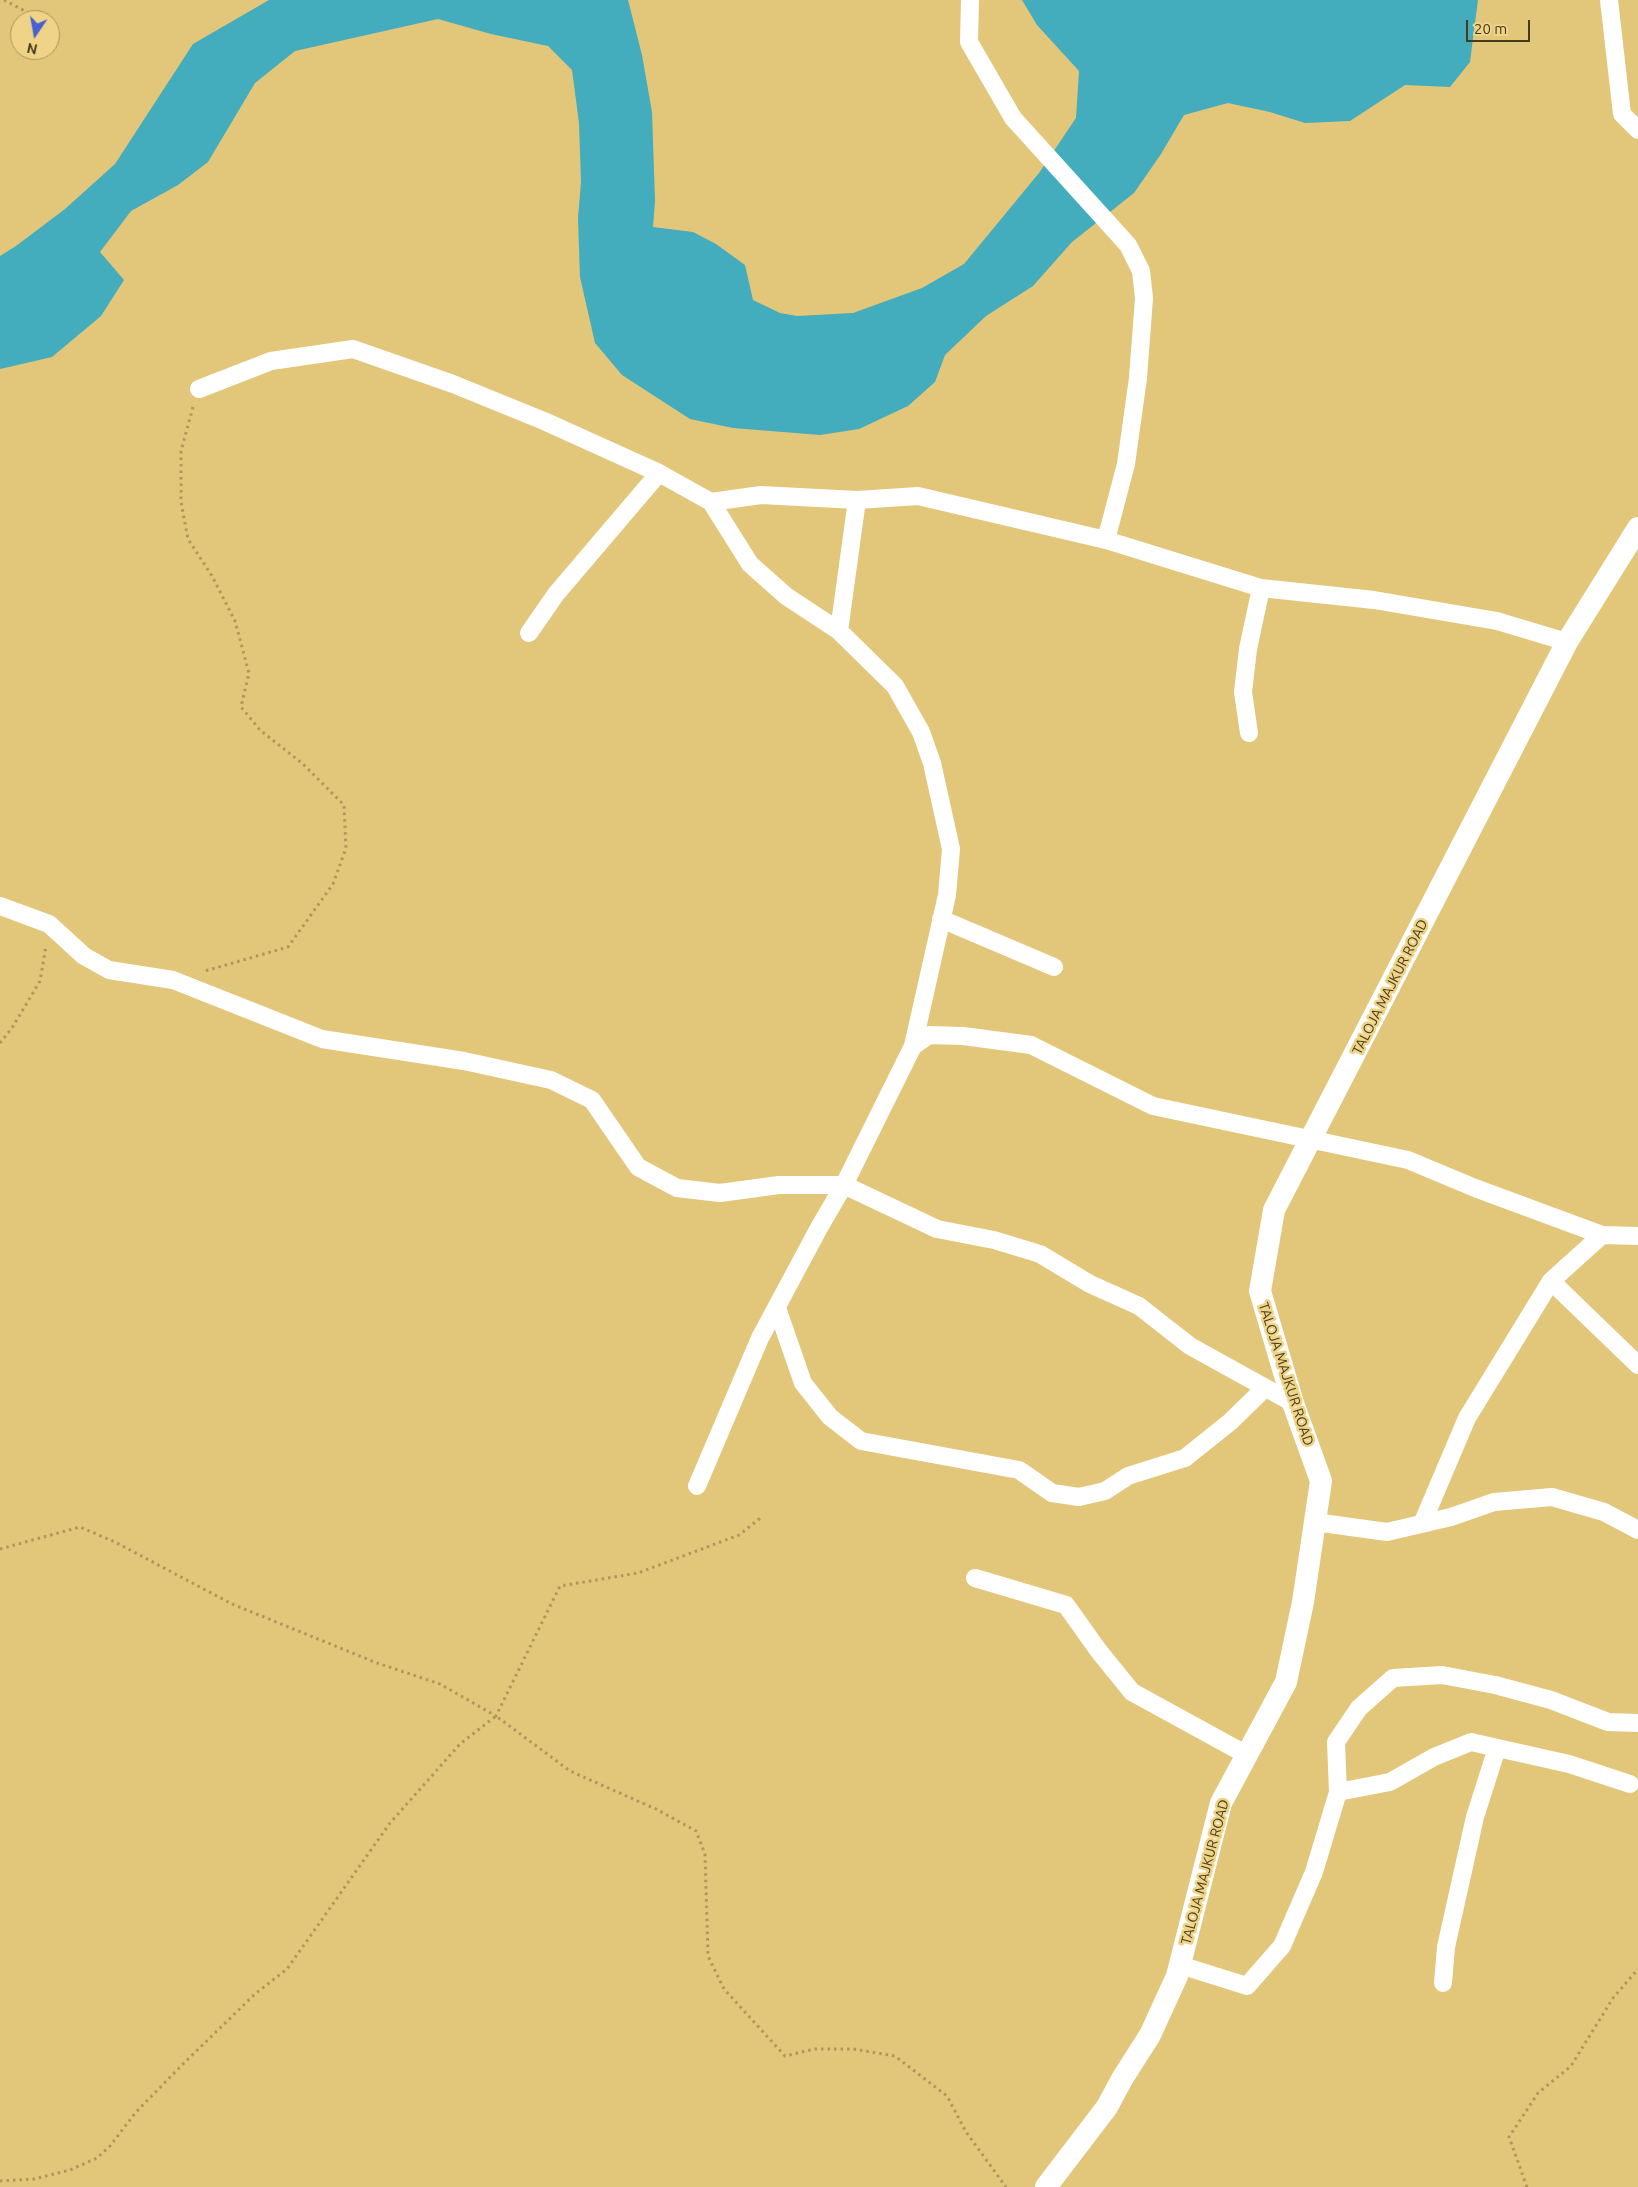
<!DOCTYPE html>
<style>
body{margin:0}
#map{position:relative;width:1638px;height:2187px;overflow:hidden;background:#e2c67a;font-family:Ubuntu,sans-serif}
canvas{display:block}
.north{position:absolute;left:10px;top:10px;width:50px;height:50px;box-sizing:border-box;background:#efd387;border:1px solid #ab965b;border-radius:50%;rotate:192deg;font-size:14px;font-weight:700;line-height:20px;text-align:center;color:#453a1a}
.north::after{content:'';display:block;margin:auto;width:18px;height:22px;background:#4760d4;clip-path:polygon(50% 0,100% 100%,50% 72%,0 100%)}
.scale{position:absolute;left:1466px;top:20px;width:64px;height:22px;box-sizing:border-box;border:2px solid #453a1a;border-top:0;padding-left:6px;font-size:15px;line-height:18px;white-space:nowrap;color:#453a1a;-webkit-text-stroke:4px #efd387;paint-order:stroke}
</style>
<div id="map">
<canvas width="1638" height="2187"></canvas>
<div class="north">N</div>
<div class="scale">20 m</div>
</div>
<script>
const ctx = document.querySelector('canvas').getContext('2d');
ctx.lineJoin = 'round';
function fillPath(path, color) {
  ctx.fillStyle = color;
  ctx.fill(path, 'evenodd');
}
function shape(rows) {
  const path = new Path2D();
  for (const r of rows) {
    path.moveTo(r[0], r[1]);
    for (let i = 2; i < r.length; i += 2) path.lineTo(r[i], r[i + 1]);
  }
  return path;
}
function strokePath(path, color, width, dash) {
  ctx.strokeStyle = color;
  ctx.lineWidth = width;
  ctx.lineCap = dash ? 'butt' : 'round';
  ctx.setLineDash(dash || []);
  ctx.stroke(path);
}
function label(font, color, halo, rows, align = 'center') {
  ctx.font = font + ' Ubuntu,sans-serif';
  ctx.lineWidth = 5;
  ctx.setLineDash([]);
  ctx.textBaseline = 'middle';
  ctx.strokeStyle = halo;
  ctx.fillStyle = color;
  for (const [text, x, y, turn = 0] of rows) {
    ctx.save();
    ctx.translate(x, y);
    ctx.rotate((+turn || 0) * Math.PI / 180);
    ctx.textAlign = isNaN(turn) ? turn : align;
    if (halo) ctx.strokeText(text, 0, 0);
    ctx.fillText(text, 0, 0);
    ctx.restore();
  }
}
fillPath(shape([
 [269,0,628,0,642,55,652,112,655,201,653,227,693,232,716,244,745,265,753,300,780,313,797,316,853,313,922,288,964,264,1039,173,1076,118,1079,71,1037,25,1022,0,1478,0,1470,62,1450,87,1405,85,1350,121,1305,123,1270,112,1228,103,1184,115,1161,154,1134,193,1072,242,1033,286,986,316,945,355,935,382,908,406,859,429,820,435,733,428,690,419,622,375,595,343,580,277,578,218,581,182,579,123,572,70,548,46,491,34,438,19,295,51,255,83,208,162,178,185,131,211,100,252,124,280,101,316,52,357,0,369,0,256,16,246,65,209,115,164,193,44]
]), '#43acbd');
strokePath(shape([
 [4,0,42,20],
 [50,24,60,29],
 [193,407,181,451,181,502,188,539,212,576,235,621,249,673,241,707,260,730,303,764,344,805,346,848,333,884,288,947,205,971],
 [0,1043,12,1028,40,981,46,946],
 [0,1549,80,1527,115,1542,232,1604,377,1663,440,1684,496,1716,560,1586,638,1573,739,1535,763,1516],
 [0,2181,34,2179,70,2170,97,2158,110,2146,136,2112,183,2064,255,1994,287,1969,390,1823,460,1744,496,1716,570,1771,656,1809,696,1831,705,1854,708,1956,724,1989,785,2056,815,2049,853,2049,895,2056,947,2096,966,2132,1006,2187],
 [1527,2187,1509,2137,1538,2093,1571,2066,1613,1998,1638,1969]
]), '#ad975a', 3, [2.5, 4]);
strokePath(shape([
 [970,0,969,42,1013,118,1128,245,1141,271,1144,298,1138,378,1126,464,1106,540],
 [1609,0,1622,114,1638,130],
 [199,389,271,361,353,349,453,384,544,421,659,473,711,502,761,495,857,500],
 [711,502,750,564,786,596,839,631],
 [529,633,556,594,659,473],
 [1249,733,1243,692,1248,649,1261,588],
 [0,906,49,924,84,956,109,970,173,980,322,1039,464,1061,551,1080,592,1100,638,1167,677,1188,720,1193,779,1185,844,1185,937,1229,994,1240,1040,1254,1090,1284,1139,1306,1190,1346,1293,1403],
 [941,919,1054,967],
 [913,1046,947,895,951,849,932,763,921,732,895,686,839,631,857,500,918,496,1106,540,1261,588,1374,600,1497,621,1567,642],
 [1602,1235,1551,1281,1638,1365],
 [777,1308,803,1383,830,1417,861,1441,1019,1470,1052,1493,1079,1497,1105,1491,1128,1476,1185,1458,1230,1422,1265,1388],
 [697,1486,760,1338,820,1226,844,1185,913,1046,929,1035,963,1036,1031,1045,1153,1106,1408,1160,1475,1188,1602,1235,1638,1236],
 [1315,1522,1387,1532,1451,1517,1494,1502,1552,1497,1604,1512,1638,1530],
 [1422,1524,1467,1418,1551,1281],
 [975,1578,1066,1605,1098,1650,1132,1692,1247,1755],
 [1338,1792,1390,1782,1434,1757,1471,1742,1569,1764,1630,1784],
 [1180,1965,1247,1986,1282,1946,1314,1872,1338,1792,1336,1742,1359,1708,1393,1678,1442,1675,1495,1685,1551,1700,1608,1722,1638,1723],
 [1443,1983,1446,1947,1475,1817,1497,1748]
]), '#fff', 18);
strokePath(shape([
 [1046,2187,1107,2107,1122,2079,1150,2035,1177,1976,1221,1803,1286,1682,1303,1602,1321,1481,1293,1403,1260,1291,1274,1210,1567,642,1638,528]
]), '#fff', 22);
label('14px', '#453a1a', '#efd387', [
 ["TALOJA MAJKUR ROAD",1390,987,-63],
 ["TALOJA MAJKUR ROAD",1286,1374,72],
 ["TALOJA MAJKUR ROAD",1205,1872,-75]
]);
</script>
